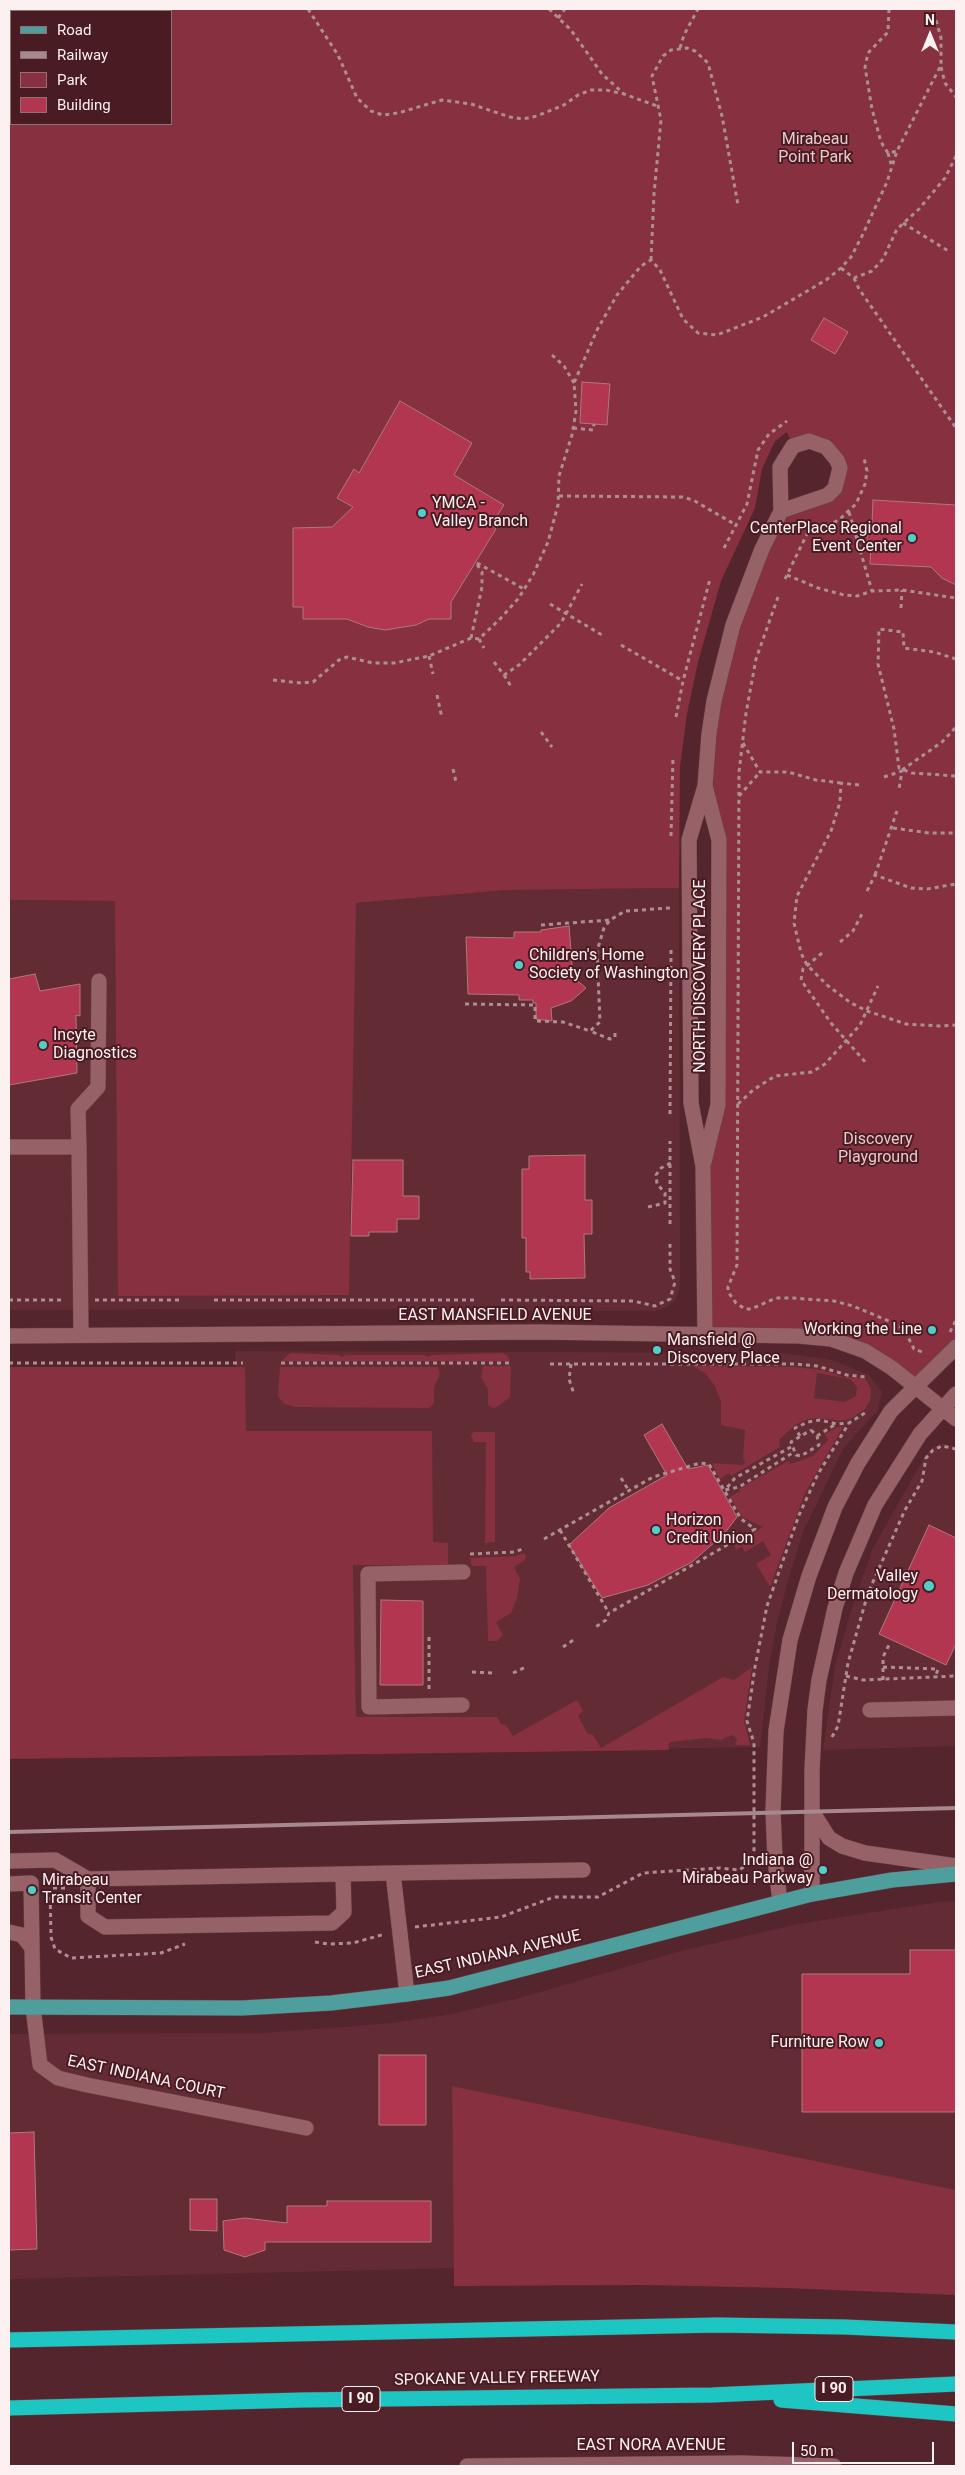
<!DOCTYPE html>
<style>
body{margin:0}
#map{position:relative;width:965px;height:2475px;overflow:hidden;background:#54252c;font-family:Roboto,sans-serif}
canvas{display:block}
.frame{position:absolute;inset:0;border:10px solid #fdf0f1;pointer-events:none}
.legend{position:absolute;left:10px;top:10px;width:162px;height:115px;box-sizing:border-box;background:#491b22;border:1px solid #917075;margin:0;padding:6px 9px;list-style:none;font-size:15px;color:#fdf0f1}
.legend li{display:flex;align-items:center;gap:10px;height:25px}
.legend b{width:25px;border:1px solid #917075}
.north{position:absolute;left:905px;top:10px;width:50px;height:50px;-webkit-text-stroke:4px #491b22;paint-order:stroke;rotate:0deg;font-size:14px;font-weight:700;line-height:20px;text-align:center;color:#fdf0f1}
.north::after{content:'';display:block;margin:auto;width:18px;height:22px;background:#fdf0f1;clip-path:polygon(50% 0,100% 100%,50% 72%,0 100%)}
.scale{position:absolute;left:792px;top:2442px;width:142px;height:22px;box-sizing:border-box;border:2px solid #fdf0f1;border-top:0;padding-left:6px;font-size:15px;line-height:18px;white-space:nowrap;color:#fdf0f1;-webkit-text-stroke:4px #491b22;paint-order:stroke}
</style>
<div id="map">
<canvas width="965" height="2475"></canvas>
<div class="frame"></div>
<ul class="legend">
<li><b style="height:6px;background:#4e9e9e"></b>Road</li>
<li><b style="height:6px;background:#a7888c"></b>Railway</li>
<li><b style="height:14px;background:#863040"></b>Park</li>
<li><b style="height:14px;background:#b23650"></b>Building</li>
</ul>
<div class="north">N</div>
<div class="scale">50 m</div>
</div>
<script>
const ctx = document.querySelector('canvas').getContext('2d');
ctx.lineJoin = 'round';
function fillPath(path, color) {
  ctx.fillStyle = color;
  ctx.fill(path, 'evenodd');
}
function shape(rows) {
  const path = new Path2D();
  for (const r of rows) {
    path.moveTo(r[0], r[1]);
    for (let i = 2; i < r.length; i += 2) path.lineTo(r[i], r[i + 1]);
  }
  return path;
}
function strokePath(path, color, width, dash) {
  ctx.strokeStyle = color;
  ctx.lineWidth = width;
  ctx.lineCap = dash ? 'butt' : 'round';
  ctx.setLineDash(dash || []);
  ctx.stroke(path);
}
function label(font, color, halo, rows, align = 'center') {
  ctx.font = font + ' Roboto,sans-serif';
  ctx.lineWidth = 4;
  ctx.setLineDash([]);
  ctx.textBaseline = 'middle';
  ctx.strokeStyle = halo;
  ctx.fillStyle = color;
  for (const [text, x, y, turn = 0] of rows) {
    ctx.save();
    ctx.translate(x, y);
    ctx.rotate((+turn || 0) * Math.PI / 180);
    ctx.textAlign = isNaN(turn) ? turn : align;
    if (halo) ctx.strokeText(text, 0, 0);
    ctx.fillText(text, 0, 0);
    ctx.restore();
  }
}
fillPath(shape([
 [679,888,680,1287,675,1301,665,1308,654,1311,343,1309,9,1310,9,900,356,903,507,890],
 [235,1351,782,1353,832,1360,869,1375,882,1392,878,1410,843,1449,803,1532,789,1577,777,1623,769,1666,760,1747,373,1753,356,1717,353,1565,234,1476],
 [942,1443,956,1447,956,1746,823,1750,835,1666,853,1604,873,1548,925,1456,932,1448],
 [956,1901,956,2190,452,2086,454,2268,9,2279,9,2034,264,2033,392,2023,452,2014,523,1997,681,1951,798,1924,939,1902]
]), '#632c34');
fillPath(shape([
 [9,9,956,9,956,1347,915,1386,848,1344,705,1334,703,1166,718,1105,719,840,705,786,714,701,781,511,835,488,832,452,793,446,787,432,775,441,762,469,755,508,721,581,698,662,687,714,680,767,679,888,507,890,356,903,349,1295,118,1296,115,901,9,900],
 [11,11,171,11,171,124,11,124],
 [290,1353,339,1355,341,1357,346,1355,425,1355,427,1357,433,1355,503,1353,508,1356,510,1361,282,1361],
 [483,1366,511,1366,510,1397,497,1407,493,1408,488,1405,488,1389,481,1377],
 [692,1366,793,1367,823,1370,843,1377,865,1378,871,1389,870,1400,865,1409,850,1419,841,1421,819,1418,808,1419,795,1425,779,1440,780,1447,731,1476,729,1473,720,1479,712,1463,742,1465,745,1463,743,1457,745,1430,721,1425,721,1402,715,1386,705,1373],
 [817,1373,850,1379,857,1387,856,1396,845,1402,814,1398],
 [9,1367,245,1367,246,1431,432,1431,433,1542,448,1543,448,1565,353,1565,356,1717,497,1717,501,1724,506,1725,513,1736,577,1700,583,1711,578,1716,587,1733,593,1735,601,1748,723,1677,734,1680,752,1667,744,1721,750,1745,735,1745,737,1739,732,1735,721,1740,706,1738,670,1742,668,1745,669,1750,9,1759],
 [280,1367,438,1367,440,1374,434,1387,434,1403,429,1408,295,1407,284,1404,278,1396],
 [837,1427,843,1427,805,1493,770,1587,756,1564,771,1555,763,1541,745,1552,742,1546,736,1550,734,1545,763,1527,742,1517,730,1497,740,1491,739,1489,788,1461,791,1464,813,1456,828,1440,825,1434],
 [473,1432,495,1432,495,1542,485,1543,486,1442,474,1442,471,1437],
 [524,1553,526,1557,525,1560,514,1567,520,1579,517,1599,511,1613,496,1622,503,1635,497,1641,488,1641,486,1566,472,1566,470,1558,516,1556],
 [452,2086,956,2190,956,2295,786,2288,645,2285,454,2286]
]), '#863040');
const building = shape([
 [824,318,848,332,835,354,811,340,824,318],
 [582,382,610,384,607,425,580,423,582,382],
 [400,401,472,443,454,475,504,505,491,525,496,529,451,602,451,619,429,619,416,625,385,630,368,627,347,619,303,619,303,607,293,607,293,528,332,527,353,507,337,498,354,469,359,473,400,401],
 [873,500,956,505,956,585,942,578,931,567,870,564,871,543,867,542,868,523,872,524,873,500],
 [569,926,573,977,586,988,571,1001,551,1008,552,1021,536,1019,536,1003,533,1003,533,1000,519,1000,519,995,468,994,466,937,514,938,514,932,541,932,541,930,569,926],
 [35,974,40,991,80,984,80,1016,76,1015,77,1073,9,1085,9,979,35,974],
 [585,1155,585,1200,592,1200,592,1234,584,1234,585,1278,530,1279,530,1272,526,1272,526,1238,522,1238,522,1169,529,1169,529,1156,585,1155],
 [353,1160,403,1160,403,1196,419,1196,419,1219,397,1219,397,1232,369,1232,369,1236,351,1236,353,1160],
 [662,1424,688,1469,708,1465,737,1517,724,1534,692,1562,648,1585,602,1598,569,1545,609,1508,667,1475,644,1435,662,1424],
 [929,1525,956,1538,956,1644,946,1665,879,1634,929,1525],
 [381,1600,423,1601,423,1685,380,1685,381,1600],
 [910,1950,956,1950,956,2112,802,2112,802,1974,910,1974,910,1950],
 [379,2055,426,2055,426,2125,379,2125,379,2055],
 [34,2132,37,2249,9,2250,9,2133,34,2132],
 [190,2199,217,2199,217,2231,190,2230,190,2199],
 [327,2201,431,2201,431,2242,265,2242,265,2250,245,2257,224,2250,223,2221,245,2218,287,2223,287,2206,327,2206,327,2201]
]);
fillPath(building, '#b23650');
strokePath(building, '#af787d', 1);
const minor = shape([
 [9,1147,79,1147,81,1335],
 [79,1147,78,1109,98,1087,99,981],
 [704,1162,718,1105,719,840,705,786],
 [705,1334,703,1166,691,1103,689,840,705,786,709,734,714,701,733,625,762,549,781,511,780,467,793,446,809,441,826,447,837,460,840,468,835,488,828,495,781,511],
 [9,1336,539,1332,799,1336,831,1339,865,1351,892,1368,956,1419],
 [462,1705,369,1707,368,1574,463,1572],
 [870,1710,956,1708],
 [812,1811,829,1838,842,1846,865,1853,956,1866],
 [9,1861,55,1860,88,1879,393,1873,407,1994],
 [393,1873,583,1870],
 [88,1879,88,1916,105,1927,332,1923,344,1912,343,1874],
 [9,1884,31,1883,33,2007,40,2065,58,2078,87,2085,306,2128],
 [812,1894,812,1770,815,1710,819,1680,835,1608,846,1573,875,1505,920,1434,956,1394],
 [780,1902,775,1859,773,1811,776,1731,790,1640,809,1576,835,1507,858,1463,891,1411,956,1347],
 [9,1932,22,1935,32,1948],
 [467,2466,742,2463,834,2466]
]);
const major = shape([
 [9,2007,242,2008,331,2003,407,1994,449,1988,812,1894,892,1880,956,1874]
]);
const highway = shape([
 [9,2340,717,2325,845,2327,956,2332],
 [781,2400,956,2414],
 [9,2408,302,2400,712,2395,956,2384]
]);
strokePath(minor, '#674249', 16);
strokePath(major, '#674249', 16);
strokePath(highway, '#674249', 16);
strokePath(shape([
 [308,9,338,55,357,98,371,111,383,115,398,113,442,100,471,104,510,117,523,119,537,116,564,105,578,95,591,90,606,90,624,94],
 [549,9,571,30,602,74,624,94,657,106],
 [889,9,888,32,868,53,865,67,872,109,881,142,888,153,897,151],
 [558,18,565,9],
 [680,48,684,35,698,9],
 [941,67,945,83,956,97],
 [888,153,891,164],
 [903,223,950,252],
 [651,260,654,194,661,120,652,76,663,56,671,50,687,48,695,51,708,63,722,116,738,205],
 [841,268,854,278,872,271,883,259,897,229,919,209,945,178,956,156],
 [854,278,859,289,956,428],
 [552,355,564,366,574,383],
 [573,428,593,430,594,424],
 [559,496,682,497,693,500,736,525],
 [849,512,872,591],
 [857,538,868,534],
 [724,548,747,504,758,450,769,434,787,421],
 [477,563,524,589],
 [787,575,818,588,844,595,857,596,872,591,902,590,956,598],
 [785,579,807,534,814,528,832,524,841,518,856,504,865,484,867,471,864,458],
 [778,597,756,659,746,713,739,772,737,1265,728,1287,728,1292,736,1303,745,1309,751,1309,776,1298,792,1298,834,1301,853,1306,896,1324,904,1329,914,1349,925,1353],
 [550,604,602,635],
 [901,608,902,590],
 [471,638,482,587,482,572,476,563],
 [479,639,484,648],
 [621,645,683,681],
 [429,656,433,674],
 [956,659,934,652,904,648,903,632,879,629,878,664,894,729,899,768,912,773,956,776],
 [494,662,504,675,519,665,561,623,582,584],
 [504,675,512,688],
 [273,680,301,683,313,682,339,660,347,657,373,663,394,663,429,656,471,638,479,639,499,620,518,599,533,575,548,542,558,505,559,476,572,435,576,411,574,383,597,330,617,295,641,266,651,260,660,270,683,319,698,333,717,335,763,317,826,280,841,268,851,257,862,236,887,182,897,151,941,65,941,38,933,9],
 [437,695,442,718],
 [676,717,683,681,710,579],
 [541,732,552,747],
 [743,743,760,772,788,772,816,780,841,783],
 [453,769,456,782],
 [902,770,942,742,956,727],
 [884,777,902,771,899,789],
 [859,785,841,783,840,802,831,831,797,896,794,923,801,953,807,965,827,985,851,1003,867,1011,906,1024,939,1026,956,1025],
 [739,796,760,772],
 [893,828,929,833,956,833],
 [671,836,673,757],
 [875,875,897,811],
 [867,891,875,875,911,888,927,889,956,884],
 [541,925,610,920],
 [840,942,853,931,863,912],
 [822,953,803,969,801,980,831,1023,867,1064],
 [465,1004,535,1005,535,1021,563,1022,590,1031],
 [615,1033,615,1037,610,1039,590,1031,600,1022,597,951,604,928,610,920,625,911,671,908],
 [738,1104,753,1090,775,1076,812,1072,825,1064,860,1025,878,986],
 [670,1114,671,949],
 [648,1207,665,1203,665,1193,657,1184,656,1175,661,1168,671,1163],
 [670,1224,670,1141],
 [9,1300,65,1300],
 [95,1300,182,1300],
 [214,1300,475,1300],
 [501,1300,633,1301,655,1306,670,1299,675,1282,670,1269,670,1244],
 [950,1332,956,1320],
 [9,1363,243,1363],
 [281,1363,509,1363],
 [550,1364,795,1364,817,1366,847,1375,866,1377],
 [571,1364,569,1379,574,1394],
 [811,1430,817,1436,819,1445,801,1456,796,1455,791,1442,811,1430],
 [800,1436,795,1428,808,1422,820,1420,837,1424,849,1423],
 [817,1436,836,1424],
 [791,1447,735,1478,725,1490,739,1487,794,1452],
 [621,1478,629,1491],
 [560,1530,609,1613],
 [544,1539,653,1477,700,1463,709,1464,741,1519,755,1529,609,1613,606,1620,594,1628],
 [470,1554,515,1552,522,1549],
 [563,1647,575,1639],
 [883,1667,938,1669,935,1678],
 [472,1672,492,1673],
 [513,1673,526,1667],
 [846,1676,863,1680,956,1676],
 [883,1680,883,1657,890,1643],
 [429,1689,429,1636],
 [832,1737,838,1726,848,1663,868,1593,905,1510,922,1481,926,1458,933,1450,942,1446,956,1449],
 [65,1888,50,1888,51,1937,55,1949,71,1958,161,1953,185,1944],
 [415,1927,501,1917,554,1897,598,1897,643,1873,720,1868,739,1870,750,1863,754,1850,754,1743,747,1721,755,1667,767,1606,799,1515,818,1474,849,1423,868,1411],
 [315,1942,328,1944,353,1943,385,1934]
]), '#ad8f93', 3, [4, 4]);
strokePath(minor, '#976267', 15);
strokePath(major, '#4e9e9e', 15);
strokePath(highway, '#1ec6c3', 15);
strokePath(shape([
 [9,1832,956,1808]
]), '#a7888c', 4);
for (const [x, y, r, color] of [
 [422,513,5,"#53cdca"],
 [912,538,5,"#53cdca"],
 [519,965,5,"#53cdca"],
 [43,1045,5,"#53cdca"],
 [932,1330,5,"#53cdca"],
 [657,1350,5,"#53cdca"],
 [656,1530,5,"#53cdca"],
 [929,1586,6,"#53cdca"],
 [823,1870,5,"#53cdca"],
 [32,1890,5,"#53cdca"],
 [879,2043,5,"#53cdca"]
]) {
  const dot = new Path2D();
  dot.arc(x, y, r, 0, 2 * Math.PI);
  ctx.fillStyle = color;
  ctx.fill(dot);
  strokePath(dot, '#491b22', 2);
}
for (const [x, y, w] of [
 [834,2389,38],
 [361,2399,38]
]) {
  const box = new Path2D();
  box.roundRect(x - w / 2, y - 12.5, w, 25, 4);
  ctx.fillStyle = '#491b22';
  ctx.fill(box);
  strokePath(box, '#fdf0f1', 1);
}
label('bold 15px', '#fdf0f1', null, [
 ["I 90",834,2389],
 ["I 90",361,2399]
]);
label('16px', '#eac9cb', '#491b22', [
 ["Mirabeau",815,140],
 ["Point Park",815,158],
 ["Discovery",878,1140],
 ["Playground",878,1158]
]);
label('16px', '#fdf0f1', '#491b22', [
 ["YMCA -",432,504],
 ["Valley Branch",432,522],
 ["CenterPlace Regional",902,529,"right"],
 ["Event Center",902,547,"right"],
 ["Children's Home",529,956],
 ["Society of Washington",529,974],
 ["Incyte",53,1036],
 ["Diagnostics",53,1054],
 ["Working the Line",922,1330,"right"],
 ["Mansfield @",667,1341],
 ["Discovery Place",667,1359],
 ["Horizon",666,1521],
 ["Credit Union",666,1539],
 ["Valley",918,1577,"right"],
 ["Dermatology",918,1595,"right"],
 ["Indiana @",813,1861,"right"],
 ["Mirabeau Parkway",813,1879,"right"],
 ["Mirabeau",42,1881],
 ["Transit Center",42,1899],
 ["Furniture Row",869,2043,"right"]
], 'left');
label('16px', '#fdf0f1', '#491b22', [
 ["NORTH DISCOVERY PLACE",701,976,-90],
 ["EAST MANSFIELD AVENUE",495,1316],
 ["EAST INDIANA AVENUE",498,1955,-13],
 ["EAST INDIANA COURT",146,2078,12],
 ["SPOKANE VALLEY FREEWAY",497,2379,-1],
 ["EAST NORA AVENUE",651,2446]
]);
</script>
